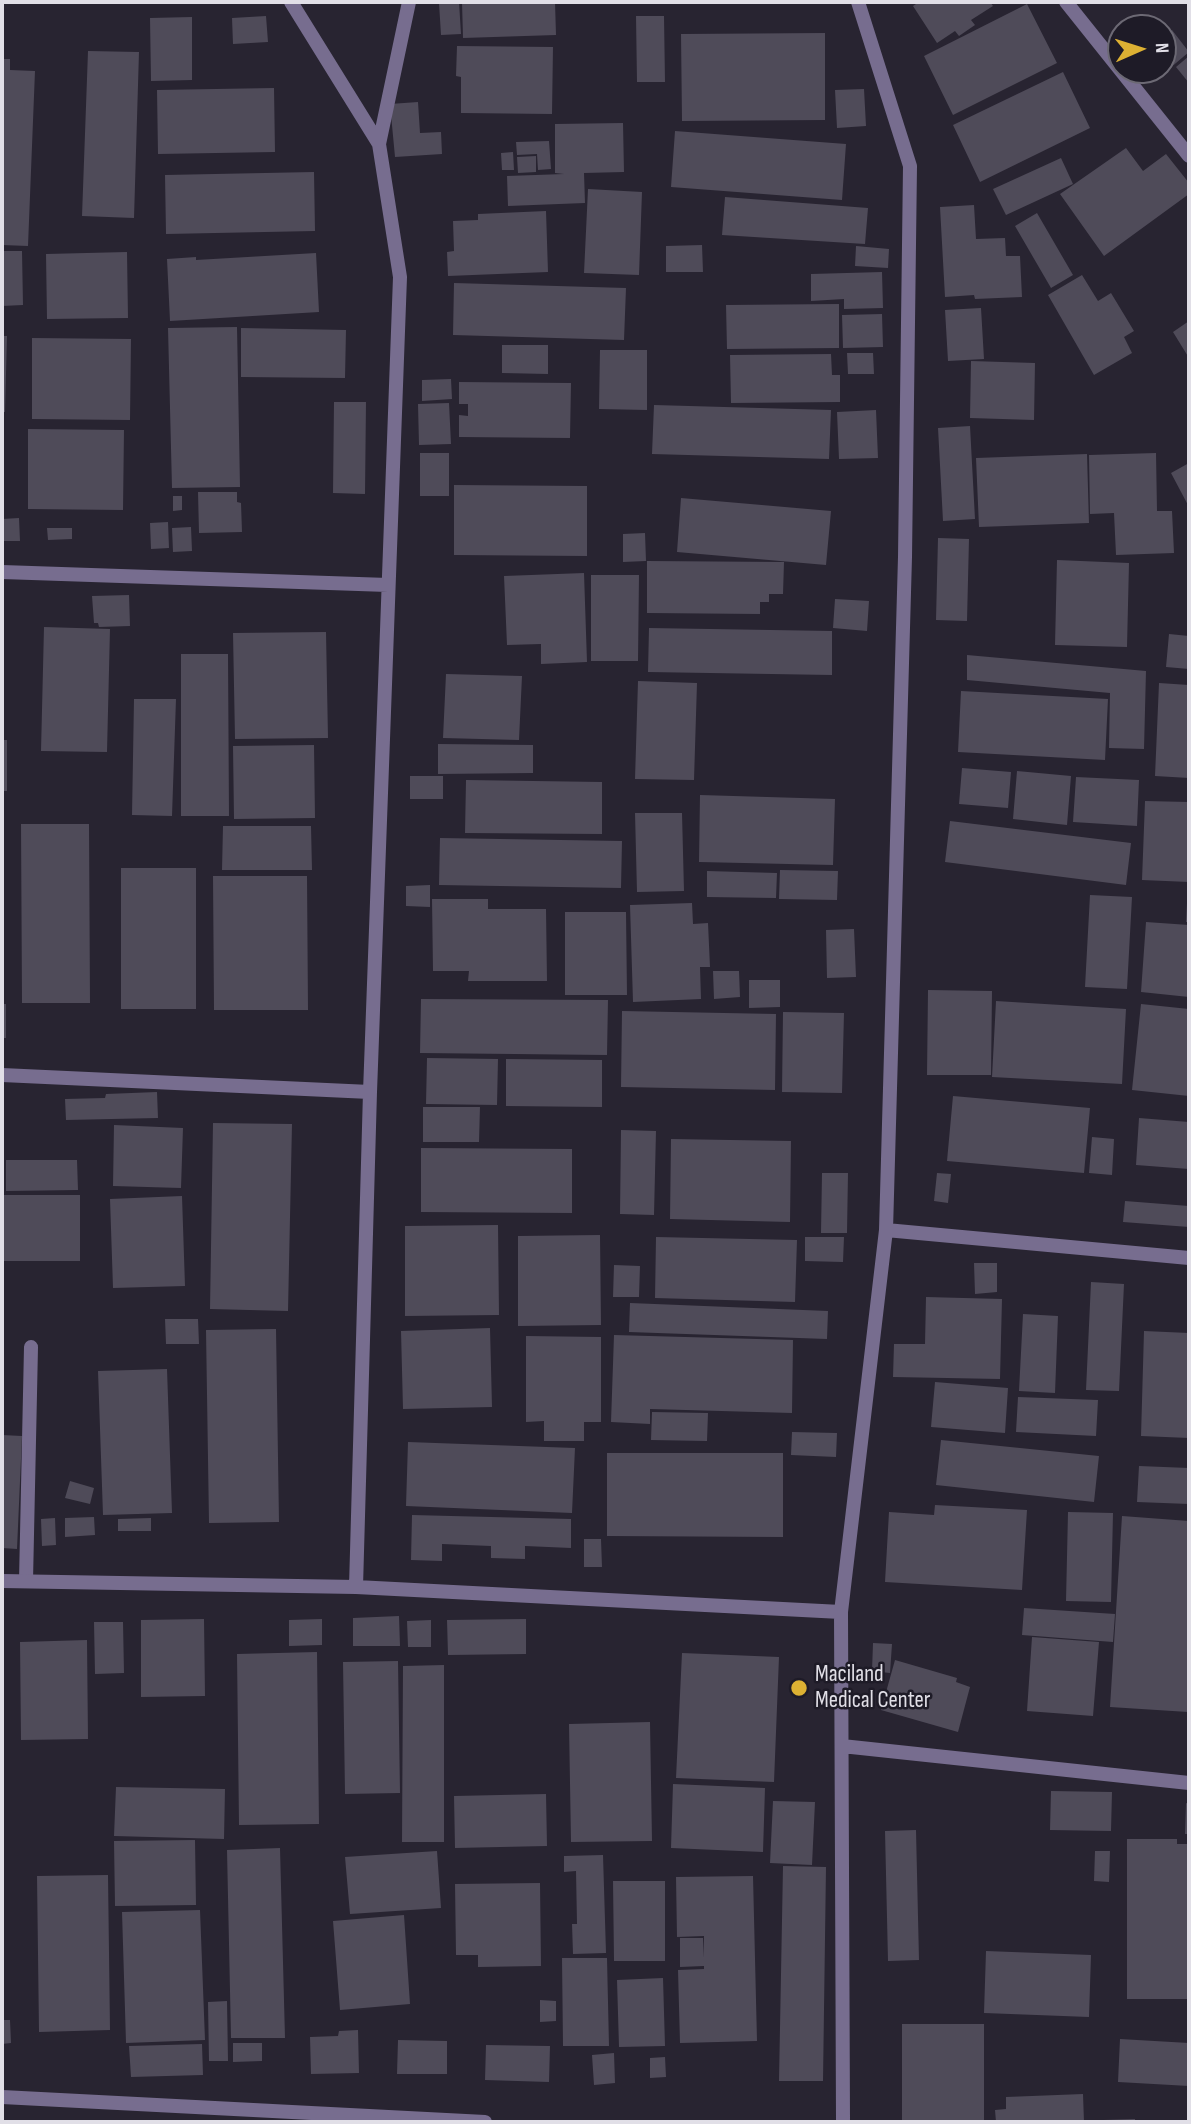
<!DOCTYPE html>
<style>
body{margin:0}
#map{position:relative;width:1191px;height:2124px;overflow:hidden;background:#282431;font-family:"Sofia Sans Condensed",sans-serif}
canvas{display:block}
.frame{position:absolute;inset:0;border:4px solid #e1dfe7;pointer-events:none}
.north{position:absolute;left:1107px;top:14px;width:70px;height:70px;box-sizing:border-box;background:#1e1b27;border:2px solid #6c6974;border-radius:50%;rotate:87deg;font-size:19px;font-weight:700;line-height:28px;text-align:center;color:#e1dfe7}
.north::after{content:'';display:block;margin:auto;width:24px;height:32px;background:#ddb133;clip-path:polygon(50% 0,100% 100%,50% 72%,0 100%)}
</style>
<div id="map">
<canvas width="1191" height="2124"></canvas>
<div class="frame"></div>
<div class="north">N</div>
</div>
<script>
const ctx = document.querySelector('canvas').getContext('2d');
ctx.lineJoin = 'round';
function fillPath(path, color) {
  ctx.fillStyle = color;
  ctx.fill(path, 'evenodd');
}
function shape(rows) {
  const path = new Path2D();
  for (const r of rows) {
    path.moveTo(r[0], r[1]);
    for (let i = 2; i < r.length; i += 2) path.lineTo(r[i], r[i + 1]);
  }
  return path;
}
function strokePath(path, color, width, dash) {
  ctx.strokeStyle = color;
  ctx.lineWidth = width;
  ctx.lineCap = dash ? 'butt' : 'round';
  ctx.setLineDash(dash || []);
  ctx.stroke(path);
}
function label(font, color, halo, rows, align = 'center') {
  ctx.font = font + ' "Sofia Sans Condensed",sans-serif';
  ctx.lineWidth = 5;
  ctx.setLineDash([]);
  ctx.textBaseline = 'middle';
  ctx.strokeStyle = halo;
  ctx.fillStyle = color;
  for (const [text, x, y, turn = 0] of rows) {
    ctx.save();
    ctx.translate(x, y);
    ctx.rotate((+turn || 0) * Math.PI / 180);
    ctx.textAlign = isNaN(turn) ? turn : align;
    if (halo) ctx.strokeText(text, 0, 0);
    ctx.fillText(text, 0, 0);
    ctx.restore();
  }
}
fillPath(shape([
 [459,2,461,34,441,35,439,3],
 [462,2,555,2,556,35,463,38],
 [919,2,990,2,993,6,971,20,975,25,959,36,955,31,937,43,913,6],
 [1027,4,1057,63,953,115,924,56],
 [266,16,268,42,233,44,232,18],
 [636,16,664,16,665,82,637,82],
 [192,17,192,80,151,81,150,18],
 [1172,30,1189,52,1163,74,1161,70,1163,70,1163,38],
 [825,33,825,120,682,121,681,34],
 [457,46,553,47,552,114,461,113,461,77,456,76],
 [88,51,139,52,134,218,82,216],
 [1189,56,1189,83,1176,67],
 [2,59,10,59,10,70,35,71,28,246,2,245],
 [1063,72,1090,128,980,182,953,125],
 [274,88,275,152,158,154,157,90],
 [864,89,866,126,837,128,835,90],
 [418,102,420,133,441,132,442,154,395,157,390,104],
 [623,123,624,172,584,173,585,203,508,206,507,176,564,174,555,173,555,124],
 [675,131,846,144,842,200,671,187],
 [549,141,551,169,538,170,537,154,517,155,516,142],
 [1126,148,1143,171,1166,154,1189,183,1189,194,1104,256,1060,194],
 [513,152,514,170,502,170,501,153],
 [536,156,536,172,518,173,517,157],
 [1061,158,1073,184,1006,215,993,189],
 [314,172,315,231,166,234,165,175],
 [588,189,642,192,639,275,584,273],
 [725,197,868,208,865,244,722,235],
 [974,205,976,239,1005,238,1006,256,1020,256,1022,297,975,299,974,295,945,297,940,207],
 [546,211,548,272,448,276,447,252,454,251,453,221,478,220,478,214],
 [1037,213,1073,275,1051,288,1015,226],
 [702,245,703,272,666,272,666,246],
 [856,246,889,249,888,268,855,266],
 [2,251,22,251,23,305,2,306],
 [127,252,128,318,47,319,46,254],
 [316,253,319,312,170,321,167,259,196,257,196,260],
 [882,272,883,308,844,309,844,299,811,301,811,274],
 [1082,275,1098,301,1111,293,1134,331,1124,337,1132,353,1094,375,1048,295],
 [454,283,626,288,624,340,453,335],
 [839,304,839,348,727,349,726,305],
 [981,308,984,359,948,361,945,310],
 [882,314,883,347,843,348,842,315],
 [1189,321,1189,358,1173,332],
 [237,327,240,487,172,488,168,328],
 [241,328,346,330,345,378,241,377],
 [2,336,7,336,5,412,2,412],
 [32,338,131,339,130,420,32,419],
 [502,345,548,345,548,374,502,373],
 [600,350,647,350,647,410,599,409],
 [847,353,873,353,874,374,848,374],
 [831,354,832,375,840,375,840,402,731,403,730,355],
 [971,361,1035,363,1034,420,970,418],
 [451,379,452,399,422,401,422,380],
 [459,382,571,383,570,438,459,437,459,415,468,416,468,404,459,404],
 [334,402,366,402,365,494,333,493],
 [449,403,451,444,419,445,418,404],
 [654,405,831,410,829,459,652,454],
 [876,410,878,458,839,459,837,412],
 [970,426,975,519,943,521,938,428],
 [28,429,124,430,123,510,28,509],
 [420,453,449,453,449,496,420,496],
 [1156,453,1157,511,1172,511,1174,553,1116,555,1114,513,1090,514,1089,455],
 [1087,454,1089,523,979,527,976,458],
 [1189,463,1189,507,1171,473],
 [454,485,587,486,587,556,454,555],
 [198,492,237,492,237,502,241,503,242,532,199,533],
 [173,496,182,496,182,510,173,511],
 [681,498,831,511,826,565,677,552],
 [19,518,20,541,2,541,2,519],
 [168,522,169,548,151,549,150,523],
 [191,527,192,551,173,552,172,528],
 [47,528,72,528,72,539,48,540],
 [645,533,646,561,623,562,623,534],
 [938,538,969,539,967,621,936,620],
 [1057,560,1129,563,1127,647,1055,645],
 [647,561,784,562,783,594,769,594,769,602,760,602,760,614,647,613],
 [584,573,587,662,541,664,541,644,507,645,504,576],
 [591,575,639,575,638,661,591,661],
 [129,595,130,626,99,627,98,623,94,623,92,596],
 [835,599,869,601,867,631,833,628],
 [44,627,110,629,107,752,41,751],
 [649,628,832,631,832,675,648,672],
 [326,632,328,738,235,739,233,633],
 [1169,634,1189,636,1189,669,1166,667],
 [181,654,228,654,229,816,181,816],
 [967,655,1146,671,1144,749,1109,748,1110,693,967,680],
 [446,674,522,676,519,740,443,738],
 [638,681,697,683,694,780,635,779],
 [1159,683,1189,685,1189,778,1155,776],
 [961,691,1108,699,1105,760,958,752],
 [134,699,176,699,172,816,132,815],
 [2,740,7,740,7,791,2,791],
 [438,744,533,745,533,773,438,774],
 [314,745,315,818,234,819,233,746],
 [962,768,1011,772,1008,808,959,804],
 [1017,771,1071,776,1067,825,1013,819],
 [410,776,443,776,443,799,410,799],
 [1076,777,1139,780,1137,826,1073,822],
 [466,780,602,782,602,834,465,833],
 [700,795,835,799,833,865,699,862],
 [1145,801,1189,802,1189,882,1142,880],
 [635,813,682,813,684,891,637,892],
 [950,821,1131,843,1126,885,945,862],
 [21,824,89,824,90,1003,22,1003],
 [223,826,311,826,312,870,222,870],
 [440,838,622,841,621,888,439,885],
 [121,868,196,868,196,1009,121,1009],
 [780,870,838,871,837,900,779,899],
 [707,871,777,873,776,898,707,897],
 [213,876,307,876,308,1010,214,1010],
 [430,885,430,907,406,906,406,886],
 [1090,895,1132,897,1127,989,1085,987],
 [432,899,488,899,488,909,546,909,547,981,468,981,469,971,433,971],
 [692,903,693,924,708,923,710,967,700,967,701,999,633,1002,630,905],
 [1187,903,1189,903,1189,922,1186,922],
 [565,912,626,912,627,995,565,995],
 [1146,922,1189,925,1189,997,1141,992],
 [854,929,856,977,827,978,826,930],
 [713,971,739,971,740,997,714,999],
 [749,980,780,980,780,1007,749,1008],
 [928,990,992,991,991,1075,927,1075],
 [421,999,608,1000,607,1055,420,1053],
 [996,1001,1126,1009,1122,1084,992,1077],
 [2,1004,6,1004,6,1038,2,1038],
 [1141,1004,1189,1009,1189,1096,1132,1090],
 [622,1011,776,1014,775,1090,621,1087],
 [783,1012,844,1013,842,1093,782,1092],
 [427,1058,498,1059,497,1105,426,1104],
 [506,1059,602,1060,602,1107,506,1106],
 [157,1092,158,1118,66,1120,65,1099,105,1098,106,1094],
 [953,1096,1090,1108,1084,1173,947,1161],
 [423,1107,480,1107,479,1142,423,1142],
 [1139,1118,1189,1122,1189,1169,1136,1165],
 [213,1123,292,1124,288,1311,210,1309],
 [114,1125,183,1128,181,1188,113,1186],
 [621,1130,656,1131,654,1215,620,1214],
 [1092,1137,1114,1139,1112,1175,1089,1173],
 [671,1139,791,1141,790,1222,670,1219],
 [421,1148,572,1149,572,1213,421,1212],
 [6,1160,77,1160,78,1190,6,1191],
 [822,1173,848,1173,847,1233,821,1233],
 [937,1173,951,1174,948,1203,934,1201],
 [2,1195,80,1195,80,1261,2,1261],
 [182,1196,185,1286,113,1288,110,1199],
 [1125,1201,1189,1206,1189,1227,1123,1222],
 [498,1225,499,1315,405,1316,405,1226],
 [600,1235,601,1325,518,1326,518,1236],
 [656,1237,797,1240,795,1302,655,1298],
 [805,1237,844,1237,843,1262,805,1261],
 [974,1263,997,1263,997,1292,975,1294],
 [614,1265,640,1266,639,1297,613,1297],
 [1091,1282,1124,1284,1119,1391,1086,1390],
 [926,1297,1002,1299,1000,1379,893,1377,894,1344,925,1344],
 [630,1303,828,1311,827,1339,629,1332],
 [1023,1314,1058,1316,1055,1393,1019,1391],
 [165,1319,198,1319,199,1344,166,1344],
 [490,1328,492,1407,403,1409,401,1331],
 [276,1329,279,1522,209,1523,206,1330],
 [1144,1331,1189,1333,1189,1438,1141,1436],
 [614,1335,793,1340,792,1413,650,1409,650,1424,611,1422],
 [526,1336,601,1337,601,1422,584,1422,584,1441,544,1441,544,1421,526,1422],
 [167,1369,172,1513,103,1515,98,1371],
 [935,1382,1008,1388,1005,1433,931,1427],
 [1018,1397,1098,1400,1096,1436,1016,1432],
 [652,1412,708,1413,707,1441,651,1440],
 [792,1432,837,1433,836,1457,791,1455],
 [2,1435,22,1436,17,1549,2,1548],
 [941,1440,1099,1456,1094,1502,936,1485],
 [408,1442,575,1448,572,1513,406,1506],
 [607,1453,783,1453,783,1537,607,1536],
 [1139,1466,1189,1468,1189,1504,1137,1502],
 [70,1481,94,1488,90,1504,65,1498],
 [935,1505,1027,1510,1022,1590,885,1582,889,1512,934,1515],
 [1068,1512,1113,1513,1111,1602,1066,1601],
 [412,1515,571,1519,571,1548,525,1546,525,1559,491,1558,491,1546,442,1544,442,1561,411,1560],
 [1122,1516,1189,1521,1188,1712,1110,1707],
 [94,1517,95,1535,65,1537,65,1518],
 [55,1518,56,1545,42,1546,41,1519],
 [151,1518,151,1531,118,1531,118,1519],
 [584,1539,601,1539,602,1567,584,1567],
 [1024,1608,1115,1614,1113,1642,1022,1635],
 [399,1616,400,1646,353,1646,353,1618],
 [204,1619,205,1696,141,1697,141,1620],
 [322,1619,322,1645,289,1646,289,1620],
 [526,1619,526,1654,448,1655,447,1620],
 [431,1620,431,1647,408,1647,407,1621],
 [94,1622,123,1622,124,1673,95,1674],
 [1032,1637,1099,1642,1093,1716,1027,1711],
 [87,1640,88,1739,21,1740,20,1642],
 [873,1643,892,1644,890,1673,872,1671],
 [317,1652,319,1824,239,1825,237,1654],
 [682,1653,779,1657,774,1782,676,1778],
 [895,1660,957,1678,956,1682,970,1687,958,1732,881,1710],
 [398,1661,400,1793,345,1794,343,1662],
 [444,1665,444,1842,402,1842,403,1666],
 [650,1722,652,1841,571,1842,569,1724],
 [673,1784,765,1788,763,1852,671,1848],
 [116,1787,225,1789,224,1839,114,1836],
 [1051,1791,1112,1792,1111,1831,1050,1830],
 [546,1794,547,1846,455,1848,454,1796],
 [773,1801,815,1802,812,1865,770,1863],
 [1186,1803,1189,1804,1189,1834,1185,1834],
 [916,1830,919,1960,888,1961,885,1831],
 [1127,1839,1177,1839,1177,1844,1189,1844,1189,1999,1127,1999],
 [195,1840,196,1905,115,1906,114,1841],
 [280,1848,285,2038,231,2038,227,1850],
 [437,1851,441,1908,350,1914,345,1857],
 [1095,1851,1110,1851,1109,1882,1094,1881],
 [603,1855,606,1953,573,1954,572,1924,577,1924,576,1871,564,1872,564,1856],
 [783,1866,826,1867,823,2081,779,2081],
 [108,1875,110,2030,39,2032,37,1876],
 [753,1876,757,2041,680,2043,678,1970,704,1969,704,1966,680,1967,680,1938,703,1938,704,1958,704,1936,677,1937,676,1877],
 [613,1881,665,1881,665,1961,614,1961],
 [540,1883,541,1966,478,1967,478,1955,456,1955,455,1884],
 [200,1910,205,2040,126,2043,122,1912],
 [404,1915,410,2004,340,2010,333,1921],
 [986,1951,1091,1955,1089,2017,984,2013],
 [562,1958,607,1958,609,2046,563,2046],
 [663,1978,665,2046,619,2047,617,1980],
 [540,2000,556,2001,556,2021,540,2022],
 [227,2001,228,2061,209,2061,208,2002],
 [2,2020,10,2020,11,2043,2,2044],
 [902,2024,984,2024,984,2122,902,2122],
 [358,2030,359,2073,311,2074,310,2037,338,2036,339,2031],
 [1120,2039,1189,2043,1189,2086,1118,2082],
 [398,2040,447,2041,447,2074,397,2074],
 [233,2043,262,2043,262,2061,233,2062],
 [202,2044,203,2075,131,2077,129,2046],
 [486,2045,550,2046,549,2082,485,2080],
 [614,2053,615,2083,594,2085,592,2055],
 [665,2057,666,2077,650,2078,650,2058],
 [1083,2094,1084,2122,996,2122,995,2110,1006,2109,1006,2097],
 [1135,2119,1135,2122,1103,2122,1103,2120]
]), '#4f4b59');
strokePath(shape([
 [26,1581,31,1347]
]), '#776d8f', 14);
strokePath(shape([
 [291,2,379,144,400,277,370,1092,356,1587],
 [1066,2,1189,156],
 [379,144,409,2],
 [2,572,388,585],
 [2,1075,370,1092],
 [886,1230,1189,1258],
 [2,1581,356,1587,841,1612],
 [842,1746,1189,1783],
 [2,2097,485,2122],
 [843,2122,841,1612,886,1230,905,557,910,166,858,2]
]), '#776d8f', 14);
for (const [x, y, r, color] of [
 [799,1688,9,"#ddb133"]
]) {
  const dot = new Path2D();
  dot.arc(x, y, r, 0, 2 * Math.PI);
  ctx.fillStyle = color;
  ctx.fill(dot);
  strokePath(dot, '#1e1b27', 2.5);
}
label('23px', '#e1dfe7', '#1e1b27', [
 ["Maciland",815,1675],
 ["Medical Center",815,1701]
], 'left');
</script>
